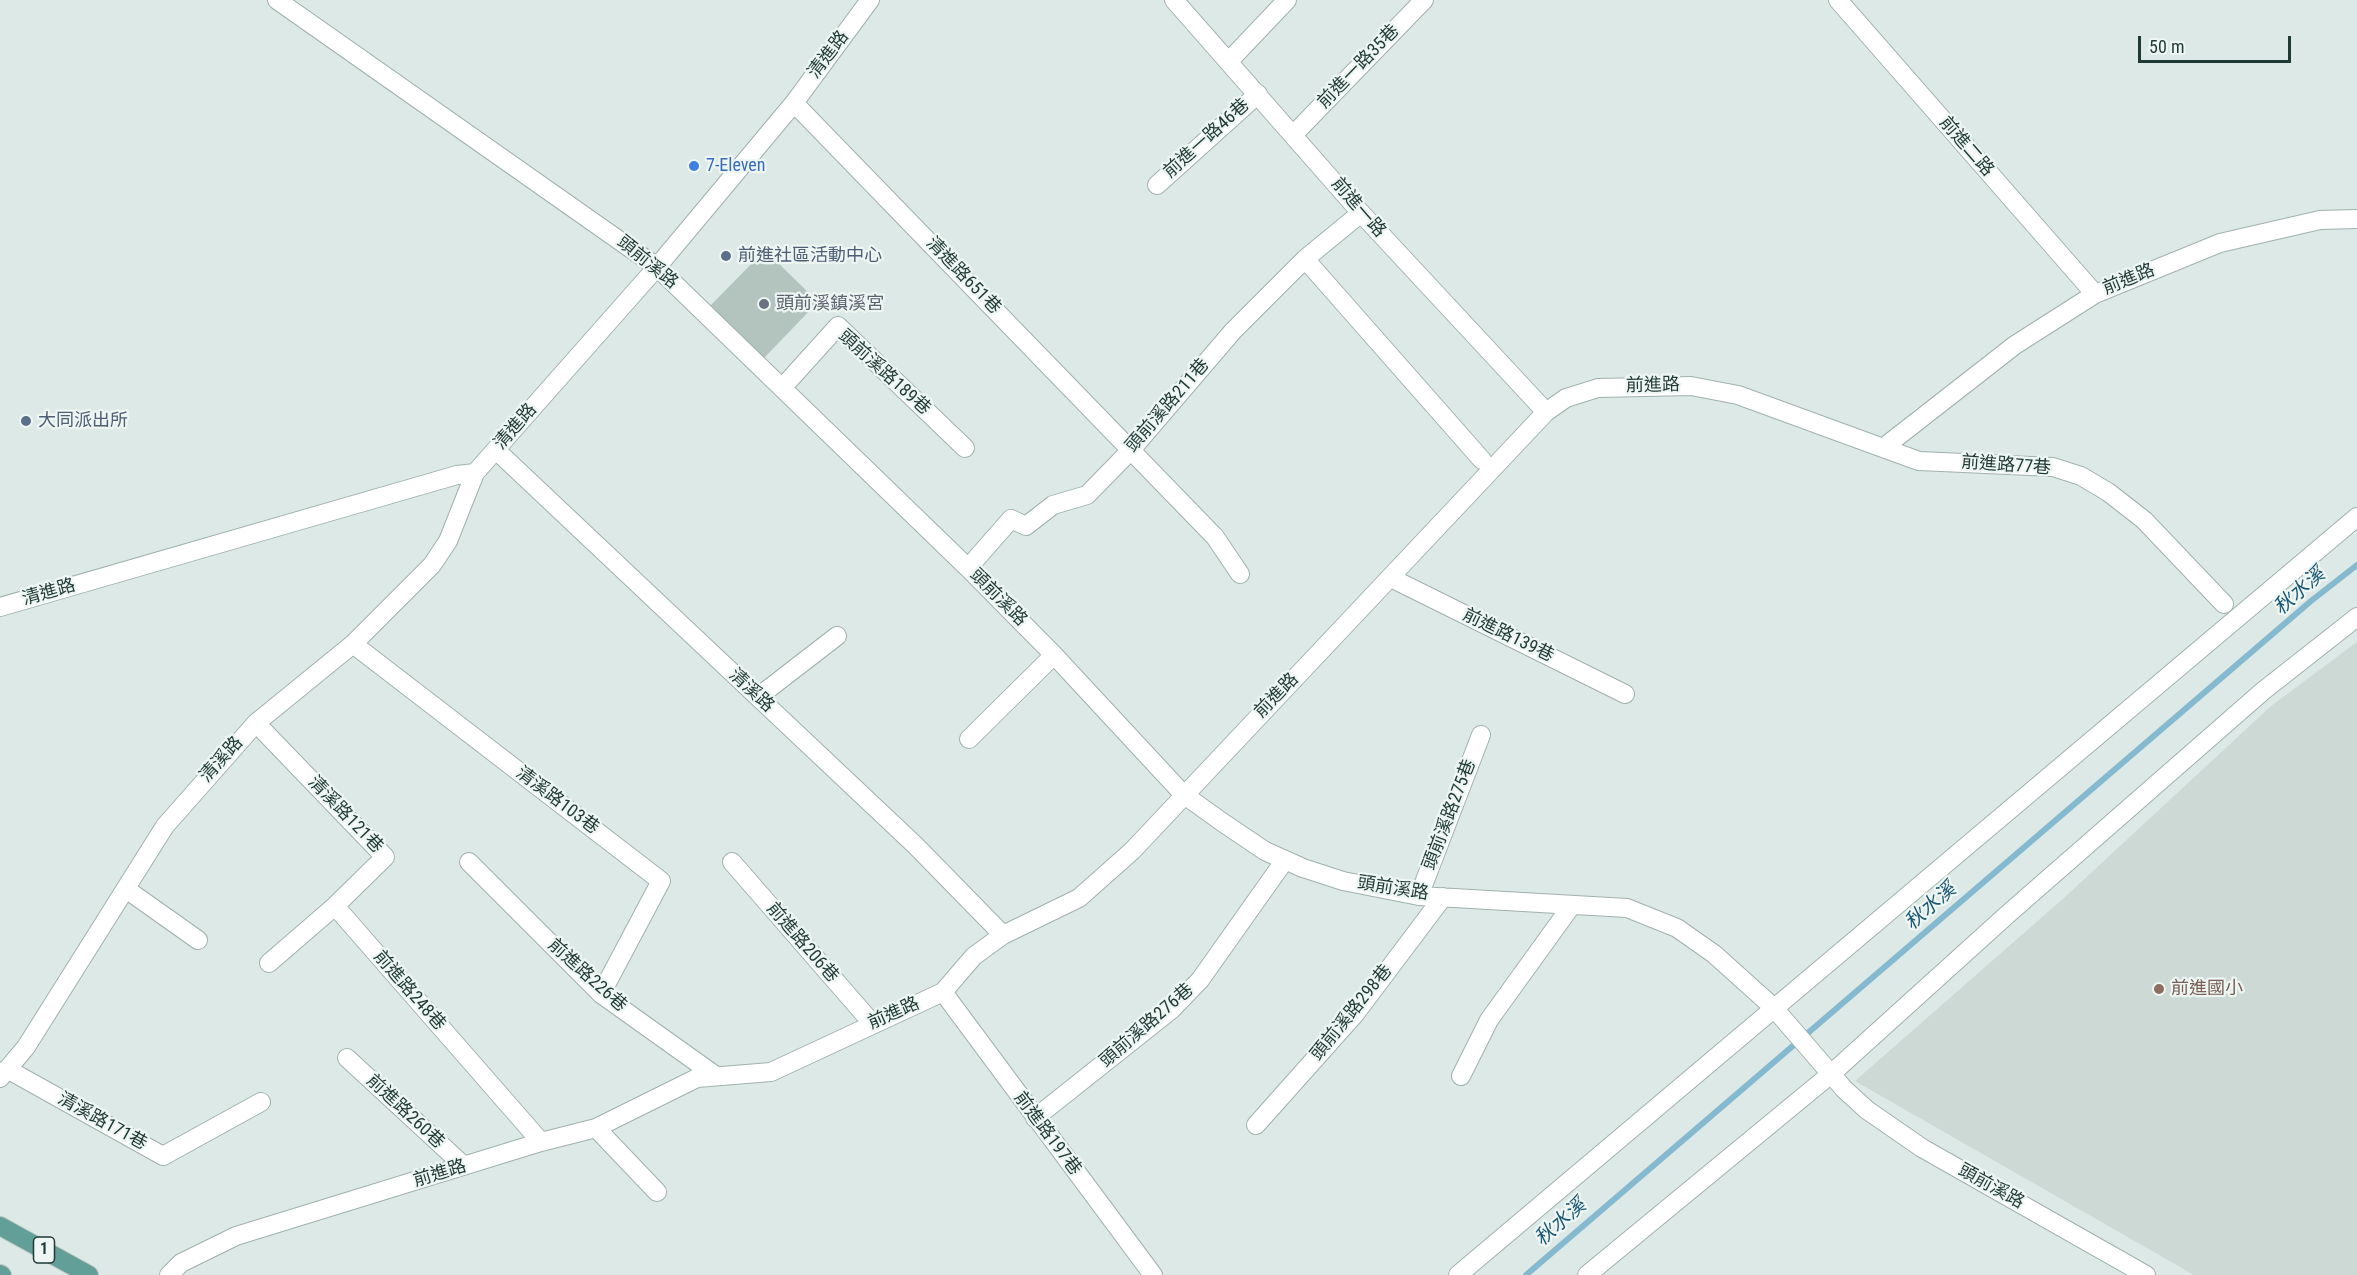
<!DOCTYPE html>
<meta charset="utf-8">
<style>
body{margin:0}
#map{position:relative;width:2357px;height:1275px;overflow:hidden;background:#dde9e6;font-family:"Roboto Condensed",sans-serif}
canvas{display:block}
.scale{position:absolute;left:2138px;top:36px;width:153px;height:27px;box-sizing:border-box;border:3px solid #1f3935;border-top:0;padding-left:8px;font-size:18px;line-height:21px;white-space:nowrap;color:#1f3935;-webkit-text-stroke:4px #eef6f3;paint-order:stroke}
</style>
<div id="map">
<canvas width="2357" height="1275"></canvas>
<div class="scale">50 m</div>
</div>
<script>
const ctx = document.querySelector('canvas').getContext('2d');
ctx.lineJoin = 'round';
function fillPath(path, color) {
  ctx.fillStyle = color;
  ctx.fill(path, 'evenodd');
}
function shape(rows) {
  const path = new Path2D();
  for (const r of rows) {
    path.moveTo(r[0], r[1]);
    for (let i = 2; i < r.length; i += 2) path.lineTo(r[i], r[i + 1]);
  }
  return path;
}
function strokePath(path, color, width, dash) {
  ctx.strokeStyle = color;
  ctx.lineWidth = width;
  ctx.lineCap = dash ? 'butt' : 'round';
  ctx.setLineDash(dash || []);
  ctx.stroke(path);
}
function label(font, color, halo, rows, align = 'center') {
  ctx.font = font + ' "Roboto Condensed","Noto Sans TC",sans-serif';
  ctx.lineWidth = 4.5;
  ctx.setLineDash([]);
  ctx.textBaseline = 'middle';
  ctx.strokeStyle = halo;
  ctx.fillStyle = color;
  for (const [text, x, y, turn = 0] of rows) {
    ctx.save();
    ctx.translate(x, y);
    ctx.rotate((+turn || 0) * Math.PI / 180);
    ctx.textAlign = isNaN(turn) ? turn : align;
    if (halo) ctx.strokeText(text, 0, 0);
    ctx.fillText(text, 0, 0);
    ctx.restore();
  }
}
fillPath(shape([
 [2357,642,2357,1275,2194,1275,1855,1081,2065,897,2271,706]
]), '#ccd9d5');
strokePath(shape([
 [1526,1275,2311,601,2357,565]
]), '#85b9cf', 6);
fillPath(shape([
 [765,250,818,302,764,358,710,306]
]), '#b3c4bf');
const minor = shape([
 [277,0,657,267,968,568,1054,655,1183,794,1222,822,1265,851,1303,868,1343,881,1419,896,1627,908,1677,928,1714,954,1773,1007,1844,1089,1867,1110,1922,1148,2146,1275],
 [1174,0,1361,213,1546,412],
 [1838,0,2095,294],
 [1229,61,1287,0],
 [794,103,1215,537,1240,574],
 [1294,134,1424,0],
 [1157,185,1258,94],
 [1305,259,1482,460],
 [782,388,838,326,965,448],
 [1883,448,1919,461,2053,467,2081,476,2108,492,2144,520,2224,604],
 [496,450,916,846,1003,935],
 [968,568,1011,519,1026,526,1053,505,1087,495,1132,449,1233,331,1305,259,1361,213],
 [1391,578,1625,694],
 [0,607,457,475,475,473,657,267,794,103,870,0],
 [353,644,661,881,601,994],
 [758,697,837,636],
 [256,723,385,857,335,906],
 [969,739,1054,655],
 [469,862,601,994,716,1076],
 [732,862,872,1023],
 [126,889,198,940],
 [1419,896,1481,735],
 [269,963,335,906,541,1142],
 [943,992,1153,1275],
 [347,1058,464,1166],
 [7,1069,163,1156,261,1102],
 [1461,1076,1489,1020,1572,905],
 [0,1078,26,1047,165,826,256,723,353,644,432,565,448,541,475,473],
 [1035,1118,1171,1010,1200,980,1285,860],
 [1256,1125,1355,1014,1443,897],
 [596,1128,657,1192],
 [169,1275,181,1263,236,1236,541,1142,596,1128,697,1078,771,1072,943,992,974,956,1003,935,1079,898,1132,851,1546,412,1566,398,1598,388,1691,386,1738,395,1883,448,2015,345,2095,294,2220,243,2320,220,2357,219],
 [1458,1275,2357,517],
 [1587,1275,1831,1074,2008,914,2263,691,2357,617]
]);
const major = shape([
 [0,1226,89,1275],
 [0,1274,2,1275]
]);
strokePath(minor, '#a0b1ad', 20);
strokePath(major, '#bcc4c2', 20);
strokePath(minor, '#fff', 18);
strokePath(major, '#629f98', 18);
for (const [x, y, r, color] of [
 [694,166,6,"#3f7fe0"],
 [726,256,6,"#5c6f8a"],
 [764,304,6,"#6b7280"],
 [26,421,6,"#5c6f8a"],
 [2159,989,6,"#8d6e63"]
]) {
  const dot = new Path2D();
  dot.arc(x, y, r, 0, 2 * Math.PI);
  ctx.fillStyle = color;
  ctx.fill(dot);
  strokePath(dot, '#eef6f3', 2);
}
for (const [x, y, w] of [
 [44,1250,21]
]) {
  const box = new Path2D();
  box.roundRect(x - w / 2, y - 13, w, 26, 4.5);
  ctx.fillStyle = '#eef6f3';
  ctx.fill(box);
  strokePath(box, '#1f3935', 1.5);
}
label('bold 16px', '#1f3935', null, [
 ["1",44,1250]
]);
label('18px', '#1f3935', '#eef6f3', [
 ["清進路",829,55,-53],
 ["前進一路35巷",1359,67,-46],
 ["前進一路46巷",1207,139,-42],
 ["前進二路",1966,147,49],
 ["前進一路",1358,208,49],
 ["頭前溪路",647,263,39],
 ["清進路651巷",963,276,46],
 ["前進路",2129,280,-22],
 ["頭前溪路189巷",884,373,42],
 ["前進路",1653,386,-1],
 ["頭前溪路211巷",1168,406,-49],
 ["清進路",516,427,-49],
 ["前進路77巷",2006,466,4],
 ["清進路",49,593,-16],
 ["頭前溪路",998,598,45],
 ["前進路139巷",1508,636,26],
 ["清溪路",751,691,43],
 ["前進路",1277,696,-46],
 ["清溪路",222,760,-48],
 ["清溪路103巷",557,801,37],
 ["清溪路121巷",345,815,46],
 ["頭前溪路275巷",1450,815,-69],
 ["頭前溪路",1393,889,9],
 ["前進路206巷",802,943,49],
 ["前進路226巷",587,976,42],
 ["前進路248巷",409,991,49],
 ["頭前溪路298巷",1352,1013,-51],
 ["前進路",894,1014,-24],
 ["頭前溪路276巷",1147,1026,-41],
 ["前進路260巷",405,1112,43],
 ["清溪路171巷",102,1122,29],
 ["前進路197巷",1047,1134,53],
 ["前進路",440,1174,-17],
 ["頭前溪路",1991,1187,29]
]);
label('18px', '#366cbe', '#eef6f3', [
 ["7-Eleven",706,166]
], 'left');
label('18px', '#4e5e75', '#eef6f3', [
 ["前進社區活動中心",738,256],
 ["大同派出所",38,421]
], 'left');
label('18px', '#5b616d', '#eef6f3', [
 ["頭前溪鎮溪宮",776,304]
], 'left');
label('18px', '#785e54', '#eef6f3', [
 ["前進國小",2171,989]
], 'left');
label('italic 20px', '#1a5773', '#eef6f3', [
 ["秋水溪",2300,592,-41],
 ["秋水溪",1931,907,-41],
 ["秋水溪",1561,1223,-41]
]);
</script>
